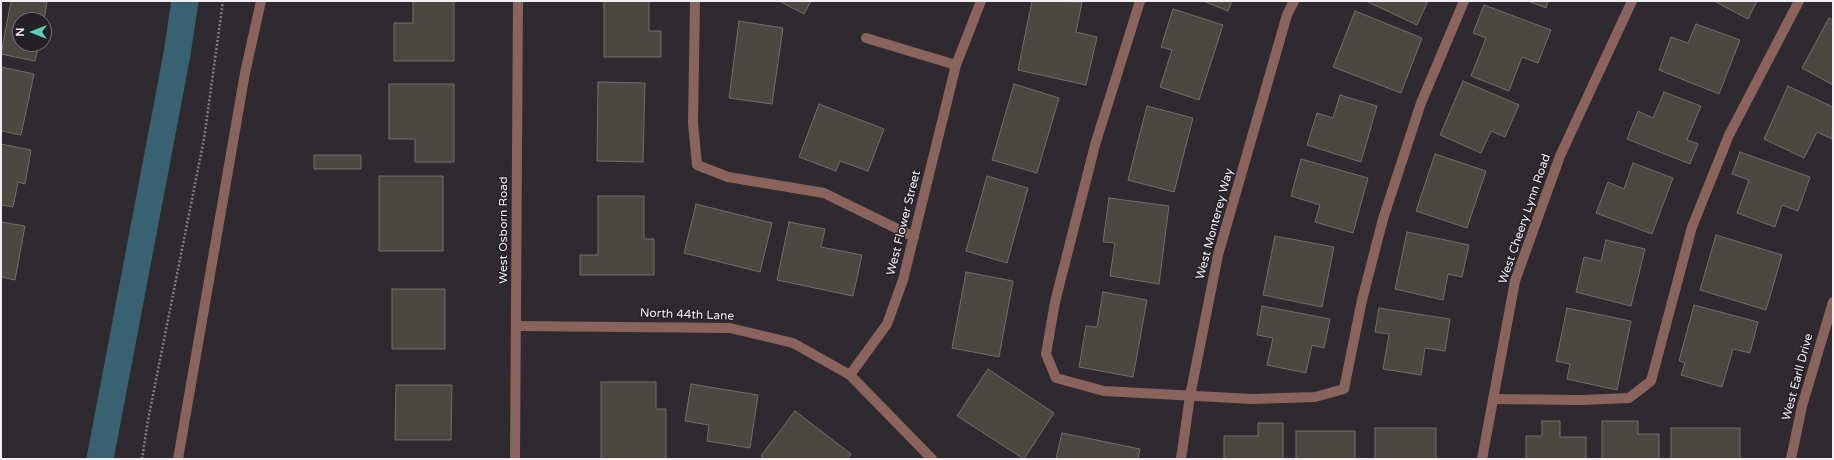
<!DOCTYPE html>
<style>
body{margin:0}
#map{position:relative;width:1834px;height:460px;overflow:hidden;background:#2e2a30;font-family:"Varela Round",sans-serif}
canvas{display:block}
.frame{position:absolute;inset:0;border:2px solid #f1eff3;pointer-events:none}
.north{position:absolute;left:12px;top:12px;width:40px;height:40px;box-sizing:border-box;background:#242126;border:1px solid #767378;border-radius:50%;rotate:270deg;font-size:11px;font-weight:700;line-height:16px;text-align:center;color:#f1eff3}
.north::after{content:'';display:block;margin:auto;width:14px;height:18px;background:#5ccebb;clip-path:polygon(50% 0,100% 100%,50% 72%,0 100%)}
</style>
<div id="map">
<canvas width="1834" height="460"></canvas>
<div class="frame"></div>
<div class="north">N</div>
</div>
<script>
const ctx = document.querySelector('canvas').getContext('2d');
ctx.lineJoin = 'round';
function shape(rows) {
  const path = new Path2D();
  for (const r of rows) {
    path.moveTo(r[0], r[1]);
    for (let i = 2; i < r.length; i += 2) path.lineTo(r[i], r[i + 1]);
  }
  return path;
}
function strokePath(path, color, width, dash) {
  ctx.strokeStyle = color;
  ctx.lineWidth = width;
  ctx.lineCap = dash ? 'butt' : 'round';
  ctx.setLineDash(dash || []);
  ctx.stroke(path);
}
function fillPath(path, color) {
  ctx.fillStyle = color;
  ctx.fill(path, 'evenodd');
}
function label(font, color, halo, rows, align = 'center') {
  ctx.font = font + ' "Varela Round",sans-serif';
  ctx.lineWidth = 3;
  ctx.setLineDash([]);
  ctx.textBaseline = 'middle';
  ctx.strokeStyle = halo;
  ctx.fillStyle = color;
  for (const [text, x, y, turn = 0] of rows) {
    ctx.save();
    ctx.translate(x, y);
    ctx.rotate((+turn || 0) * Math.PI / 180);
    ctx.textAlign = isNaN(turn) ? turn : align;
    if (halo) ctx.strokeText(text, 0, 0);
    ctx.fillText(text, 0, 0);
    ctx.restore();
  }
}
strokePath(shape([
 [100,459,177,54,185,1]
]), '#386172', 27);
const building = shape([
 [11,1,47,2,44,20,20,20,20,44,39,44,35,61,1,54,11,1],
 [413,1,454,1,454,61,394,61,394,23,413,23,413,1],
 [604,1,649,1,649,31,661,31,661,57,604,57,604,1],
 [779,1,811,1,804,14,779,1],
 [1032,1,1082,2,1076,32,1097,37,1086,85,1018,70,1032,1],
 [1203,1,1232,1,1228,11,1203,1],
 [1366,1,1428,1,1417,25,1366,1],
 [1528,1,1548,1,1546,8,1528,1],
 [1714,1,1757,1,1748,19,1714,1],
 [1484,5,1551,30,1538,63,1522,57,1509,91,1471,76,1486,38,1473,33,1484,5],
 [1173,9,1223,25,1199,100,1160,87,1172,50,1161,47,1173,9],
 [1355,11,1422,38,1401,93,1333,67,1355,11],
 [1829,18,1833,20,1833,85,1802,68,1829,18],
 [739,21,783,28,772,104,729,98,739,21],
 [1696,24,1740,40,1719,94,1659,70,1671,37,1688,43,1696,24],
 [1,67,34,74,21,135,1,131,1,67],
 [1463,81,1519,105,1505,137,1491,131,1481,153,1440,135,1463,81],
 [598,82,645,83,643,162,597,161,598,82],
 [389,84,454,84,454,162,415,162,415,139,389,139,389,84],
 [1014,84,1059,98,1037,173,992,160,1014,84],
 [1788,86,1833,107,1832,139,1817,132,1804,158,1764,139,1788,86],
 [1664,92,1701,106,1687,140,1698,144,1690,164,1627,139,1638,111,1653,118,1664,92],
 [1340,95,1377,106,1361,162,1307,145,1317,113,1333,118,1340,95],
 [819,104,884,129,868,171,840,161,836,171,799,157,819,104],
 [1147,106,1193,118,1174,192,1128,180,1147,106],
 [1,144,31,150,25,184,18,182,13,207,1,205,1,144],
 [1740,152,1810,177,1798,211,1782,205,1775,227,1737,213,1749,180,1732,174,1740,152],
 [1435,154,1486,171,1467,228,1416,211,1435,154],
 [314,155,361,155,361,169,314,169,314,155],
 [1301,159,1368,178,1353,233,1315,222,1320,205,1291,196,1301,159],
 [1633,163,1673,178,1652,234,1596,213,1608,182,1624,189,1633,163],
 [379,176,443,176,443,251,379,251,379,176],
 [987,176,1028,188,1007,263,966,251,987,176],
 [598,196,644,196,644,239,654,239,654,275,580,275,580,255,598,255,598,196],
 [1109,198,1169,206,1159,284,1110,276,1115,243,1103,242,1109,198],
 [696,204,772,223,760,272,684,253,696,204],
 [1,222,25,226,15,280,1,277,1,222],
 [789,222,825,229,821,247,862,255,853,296,777,280,789,222],
 [1407,232,1469,245,1462,277,1448,274,1443,300,1395,289,1407,232],
 [1716,235,1782,255,1766,310,1700,290,1716,235],
 [1275,236,1334,247,1322,307,1263,295,1275,236],
 [1606,240,1645,249,1631,306,1576,292,1584,257,1601,261,1606,240],
 [966,272,1013,281,999,357,952,348,966,272],
 [392,289,445,289,445,349,392,349,392,289],
 [1103,292,1147,300,1133,377,1079,367,1086,326,1097,327,1103,292],
 [1694,305,1758,322,1750,353,1733,349,1722,387,1681,375,1685,363,1679,361,1694,305],
 [1262,306,1330,319,1324,348,1312,345,1306,373,1267,365,1273,338,1257,335,1262,306],
 [1379,308,1450,319,1445,351,1425,348,1421,375,1383,369,1389,334,1375,332,1379,308],
 [1567,308,1631,321,1617,390,1567,379,1570,364,1556,361,1567,308],
 [988,369,1054,413,1024,459,957,416,988,369],
 [601,382,656,382,656,409,666,409,666,459,601,459,601,382],
 [691,384,758,395,750,448,707,441,709,425,685,421,691,384],
 [396,385,452,385,451,440,395,440,396,385],
 [795,411,851,454,847,459,764,459,761,456,795,411],
 [1542,421,1560,421,1560,437,1586,437,1586,459,1526,459,1526,436,1542,436,1542,421],
 [1602,421,1638,421,1638,434,1659,434,1659,459,1602,459,1602,421],
 [1258,423,1283,423,1283,459,1224,459,1224,436,1258,436,1258,423],
 [1375,428,1436,428,1436,459,1375,459,1375,428],
 [1671,428,1740,428,1740,459,1671,459,1671,428],
 [1296,431,1355,431,1355,459,1296,459,1296,431],
 [1062,433,1140,449,1138,459,1056,459,1062,433]
]);
fillPath(building, '#4b4741');
strokePath(building, '#736e68', 1);
strokePath(shape([
 [142,459,148,420,204,139,223,1]
]), '#817d83', 2.5, [2, 2]);
strokePath(shape([
 [695,1,693,123,697,165,728,177,824,193,914,237],
 [1140,1,1095,145,1055,302,1046,354,1056,378,1104,391,1252,399,1315,397,1344,389,1362,300,1383,219,1421,103,1464,1],
 [1493,399,1582,400,1629,398,1651,381,1692,227,1729,135,1799,1],
 [178,459,245,73,261,1]
]), '#8a645c', 10);
strokePath(shape([
 [866,38,956,65],
 [516,326,730,328,793,343,850,375,932,459],
 [850,375,887,324,903,280,956,65,981,1],
 [1181,459,1190,396,1218,255,1287,15,1294,1],
 [1482,459,1515,281,1560,156,1632,1],
 [1791,459,1802,406,1833,302]
]), '#8a645c', 10);
strokePath(shape([
 [515,459,518,1]
]), '#8a645c', 10);
label('12px', '#f1eff3', '#242126', [
 ["West Cheery Lynn Road",1525,219,-71],
 ["West Flower Street",904,223,-76],
 ["West Monterey Way",1215,224,-75],
 ["West Osborn Road",504,230,-90],
 ["North 44th Lane",687,315,2],
 ["West Earll Drive",1798,377,-75]
]);
</script>
